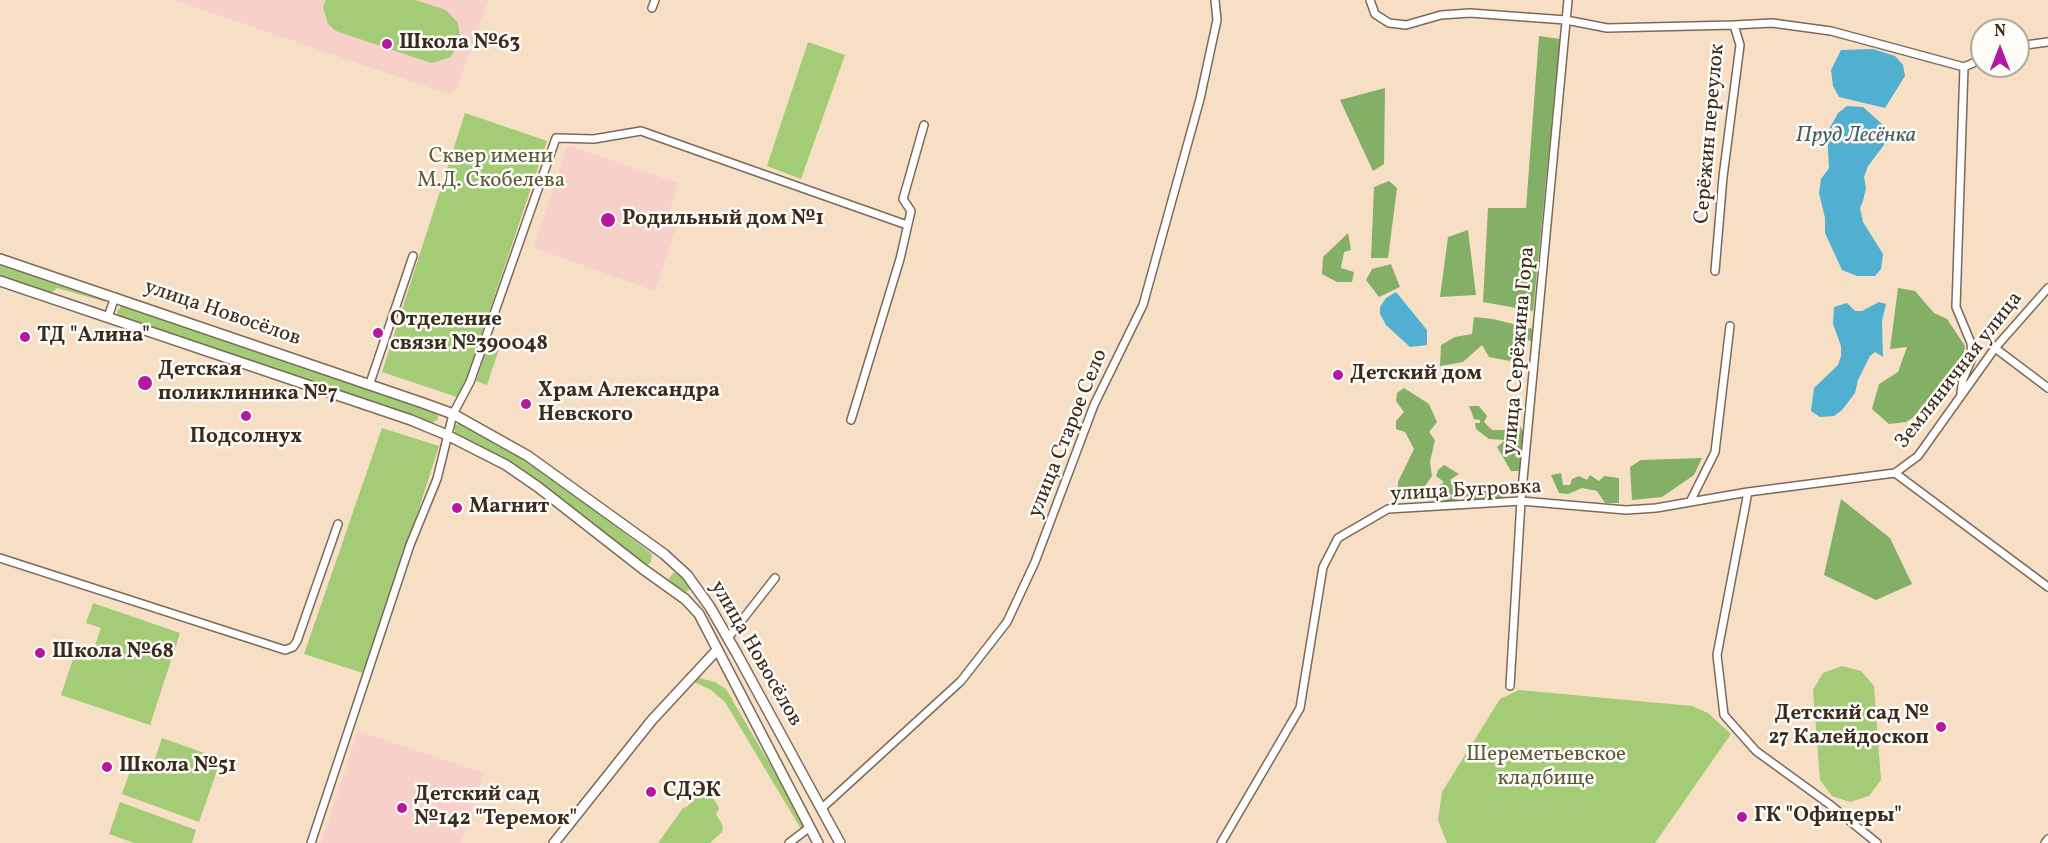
<!DOCTYPE html>
<meta charset="utf-8">
<style>
body{margin:0}
#map{position:relative;width:2048px;height:843px;overflow:hidden;background:#f6dfc5;font-family:Vollkorn,serif}
canvas{display:block}
.north{position:absolute;left:1970px;top:18px;width:60px;height:60px;box-sizing:border-box;background:#fdfcf7;border:2px solid #afa8a0;border-radius:50%;rotate:0deg;font-size:16px;font-weight:700;line-height:24px;text-align:center;color:#3b2a1e}
.north::after{content:'';display:block;margin:auto;width:21px;height:27px;background:#b5179e;clip-path:polygon(50% 0,100% 100%,50% 72%,0 100%)}
</style>
<div id="map">
<canvas width="2048" height="843"></canvas>
<div class="north">N</div>
</div>
<script>
const ctx = document.querySelector('canvas').getContext('2d');
ctx.lineJoin = 'round';
function fillPath(path, color) {
  ctx.fillStyle = color;
  ctx.fill(path, 'evenodd');
}
function shape(rows) {
  const path = new Path2D();
  for (const r of rows) {
    path.moveTo(r[0], r[1]);
    for (let i = 2; i < r.length; i += 2) path.lineTo(r[i], r[i + 1]);
  }
  return path;
}
function strokePath(path, color, width, dash) {
  ctx.strokeStyle = color;
  ctx.lineWidth = width;
  ctx.lineCap = dash ? 'butt' : 'round';
  ctx.setLineDash(dash || []);
  ctx.stroke(path);
}
function label(font, color, halo, rows, align = 'center') {
  ctx.font = font + ' Vollkorn,serif';
  ctx.lineWidth = 5;
  ctx.setLineDash([]);
  ctx.textBaseline = 'middle';
  ctx.strokeStyle = halo;
  ctx.fillStyle = color;
  for (const [text, x, y, turn = 0] of rows) {
    ctx.save();
    ctx.translate(x, y);
    ctx.rotate((+turn || 0) * Math.PI / 180);
    ctx.textAlign = isNaN(turn) ? turn : align;
    if (halo) ctx.strokeText(text, 0, 0);
    ctx.fillText(text, 0, 0);
    ctx.restore();
  }
}
fillPath(shape([
 [174,0,488,0,457,88,448,94],
 [567,145,678,183,669,213,677,226,655,291,534,248],
 [358,731,484,773,461,843,321,843]
]), '#f7d0ca');
fillPath(shape([
 [326,0,415,0,446,10,458,23,460,38,456,49,449,58,431,63,336,31,328,24,323,7],
 [808,42,845,55,801,179,767,166],
 [465,113,547,141,460,398,382,372],
 [0,265,105,299,106,302,57,288,51,293,0,276],
 [122,305,371,387,437,411,438,419,432,423,118,317,117,311],
 [491,336,502,340,487,385,476,381],
 [461,422,517,453,548,475,652,554,651,562,647,565,509,463,455,434,455,426],
 [382,428,439,446,366,674,304,654],
 [674,572,688,583,690,589,686,592,667,581],
 [93,603,180,633,150,725,61,695,74,656,90,661,101,628,86,623],
 [1842,666,1861,671,1874,686,1881,780,1869,796,1850,802,1832,796,1820,780,1813,690,1823,673],
 [699,678,715,682,726,689,804,823,801,829,725,702,711,690,690,680],
 [1519,690,1692,706,1708,713,1731,734,1655,843,1447,843,1438,820,1442,792,1500,699],
 [162,738,221,759,199,822,122,794,131,768,150,774],
 [701,785,707,788,719,808,716,814,723,826,722,832,710,843,658,843,683,808,687,807,701,791,697,787],
 [120,802,196,830,192,843,134,843,109,834]
]), '#a4cb75');
fillPath(shape([
 [1539,36,1560,39,1533,311,1483,302,1488,208,1526,208],
 [1385,88,1384,164,1373,171,1340,100],
 [1389,181,1397,188,1388,258,1371,258,1374,187],
 [1468,230,1476,295,1440,297,1448,237],
 [1348,233,1351,250,1344,252,1341,268,1354,272,1352,282,1337,282,1322,274,1323,257],
 [1391,264,1400,287,1379,297,1366,280,1372,269],
 [1898,288,1915,291,1934,313,1947,319,1965,346,1962,364,1940,400,1906,422,1889,424,1872,409,1879,384,1898,372,1907,347,1890,349],
 [1474,317,1493,319,1533,329,1532,342,1525,338,1512,347,1518,352,1510,361,1489,357,1482,345,1463,362,1440,366,1441,345,1455,337,1472,334],
 [1404,388,1429,404,1437,422,1429,432,1435,440,1430,462,1432,476,1421,492,1398,493,1398,482,1414,449,1405,432,1396,429,1396,421,1404,412,1396,401,1397,393],
 [1469,406,1479,406,1487,416,1484,422,1492,430,1514,430,1520,426,1524,434,1523,471,1511,471,1497,447,1505,440,1489,439,1476,429,1475,423,1480,423,1480,420,1474,419],
 [1702,458,1694,475,1662,497,1632,500,1630,467,1641,460],
 [1444,465,1459,474,1450,480,1457,489,1463,484,1477,488,1493,486,1508,490,1506,498,1486,498,1482,501,1459,497,1454,502,1445,502,1438,495,1439,486,1444,482,1436,476,1438,470],
 [1561,473,1563,485,1570,485,1572,479,1579,476,1587,480,1590,475,1599,481,1604,476,1619,478,1619,503,1605,503,1597,491,1582,488,1568,494,1559,493,1551,475],
 [1841,499,1890,538,1912,584,1876,600,1824,575]
]), '#83af66');
fillPath(shape([
 [1873,49,1895,56,1903,65,1905,76,1885,108,1839,97,1833,86,1831,70,1841,50],
 [1847,106,1863,107,1882,124,1885,137,1884,145,1868,166,1864,177,1866,188,1863,201,1860,208,1863,222,1883,254,1881,269,1875,276,1857,276,1842,270,1825,233,1825,218,1819,193,1821,179,1829,168,1827,133,1838,113],
 [1396,292,1427,330,1427,345,1410,347,1386,325,1380,314,1380,307,1386,298],
 [1879,302,1886,304,1882,321,1883,357,1875,352,1870,356,1858,380,1855,393,1842,410,1834,416,1820,417,1811,411,1814,388,1838,365,1841,356,1841,346,1833,324,1834,307,1847,303,1855,311,1862,311]
]), '#51afd0');
const street = shape([
 [1370,0,1375,14,1389,23,1406,25,1441,15,1470,13,1566,20,1607,28,1734,25,1740,45,1723,177,1715,271],
 [652,8,655,0],
 [1734,25,1772,23,1831,31,1964,67,1982,59],
 [2018,46,2048,42],
 [108,317,115,297],
 [1995,348,2048,388],
 [370,383,413,256],
 [1961,393,1963,379,1972,358,1971,343,1956,307,1964,67],
 [851,420,900,259,911,211,903,199,924,125],
 [1895,473,1918,456,1995,348,2048,288],
 [1895,473,2048,587],
 [1748,492,1717,655,1724,715,1756,751,1829,804,1877,843],
 [1690,502,1715,452,1730,326],
 [0,558,285,650,293,647,297,641,338,524],
 [728,638,775,578],
 [1510,686,1521,501,1568,0],
 [821,809,961,681,1007,622,1035,562,1094,405,1143,305,1200,99,1217,20,1215,0],
 [311,843,410,545,437,479,453,414,470,382,556,138,594,139,641,131,907,225],
 [789,843,810,827],
 [1221,843,1300,708,1323,567,1338,538,1388,509,1521,501,1626,510,1656,508,1748,492,1895,473],
 [2045,843,2048,839]
]);
const secondary = shape([
 [0,259,423,403,453,414,528,456,664,554,687,575,710,607,737,654,840,843],
 [0,281,411,420,447,435,506,465,538,487,643,569,685,599,699,614,818,843],
 [554,843,652,720,717,650]
]);
strokePath(street, '#7c6958', 10);
strokePath(secondary, '#7c6958', 12);
strokePath(street, '#fff', 7);
strokePath(secondary, '#fff', 9);
for (const [x, y, r, color] of [
 [387,44,6,"#b5179e"],
 [608,220,8,"#b5179e"],
 [378,333,6,"#b5179e"],
 [25,337,6,"#b5179e"],
 [1338,375,6,"#b5179e"],
 [145,383,8,"#b5179e"],
 [526,404,6,"#b5179e"],
 [246,416,6,"#b5179e"],
 [457,508,6,"#b5179e"],
 [40,653,6,"#b5179e"],
 [1941,727,6,"#b5179e"],
 [107,767,6,"#b5179e"],
 [651,792,6,"#b5179e"],
 [402,808,6,"#b5179e"],
 [1742,817,6,"#b5179e"]
]) {
  const dot = new Path2D();
  dot.arc(x, y, r, 0, 2 * Math.PI);
  ctx.fillStyle = color;
  ctx.fill(dot);
  strokePath(dot, '#fdfcf7', 2);
}
label('bold 21px', '#3b2a1e', '#fdfcf7', [
 ["Школа №63",399,44],
 ["Родильный дом №1",622,220],
 ["Отделение",390,321],
 ["связи №390048",390,345],
 ["ТД \"Алина\"",37,337],
 ["Детская",158,371],
 ["поликлиника №7",158,395],
 ["Детский дом",1350,375],
 ["Храм Александра",538,392],
 ["Невского",538,416],
 ["Подсолнух",246,438,"center"],
 ["Магнит",469,508],
 ["Школа №68",52,653],
 ["Детский сад №",1929,715,"right"],
 ["27 Калейдоскоп",1929,739,"right"],
 ["Школа №51",119,767],
 ["СДЭК",663,792],
 ["Детский сад",414,796],
 ["№142 \"Теремок\"",414,820],
 ["ГК \"Офицеры\"",1754,817]
], 'left');
label('21px', '#3b2a1e', '#fdfcf7', [
 ["Серёжин переулок",1711,134,-85],
 ["улица Новосёлов",222,314,19],
 ["улица Серёжина Гора",1520,351,-85],
 ["Земляничная улица",1960,371,-52],
 ["улица Старое Село",1069,434,-68],
 ["улица Бугровка",1466,492,-3],
 ["улица Новосёлов",755,654,60]
]);
label('21px', '#5a5a38', '#fdfcf7', [
 ["Сквер имени",491,158],
 ["М.Д. Скобелева",491,182],
 ["Шереметьевское",1546,756],
 ["кладбище",1546,780]
]);
label('italic 22px', '#445f65', '#fdfcf7', [
 ["Пруд Лесёнка",1856,137]
]);
</script>
